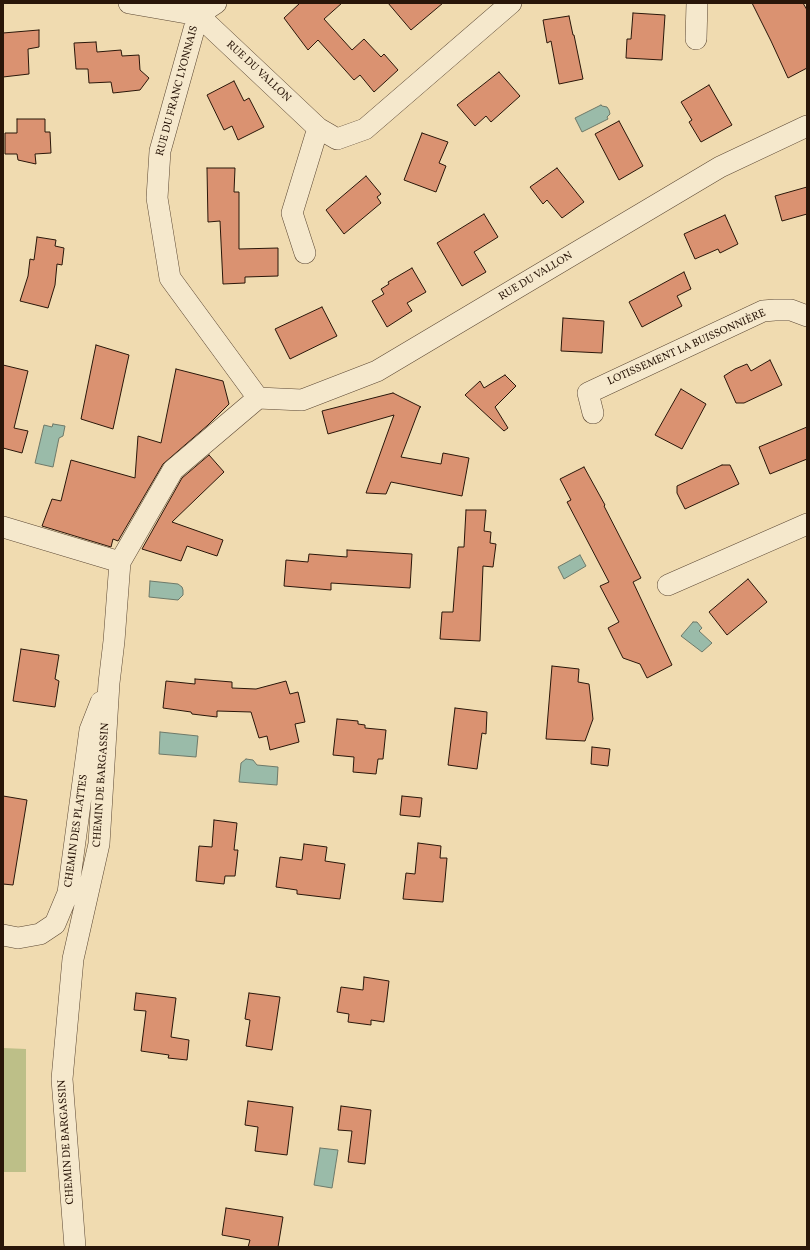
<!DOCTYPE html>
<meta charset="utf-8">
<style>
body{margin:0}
#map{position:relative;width:810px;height:1250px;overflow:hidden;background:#f0dbb0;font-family:Vollkorn,serif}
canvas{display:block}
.frame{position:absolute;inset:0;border:4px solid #291609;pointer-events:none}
</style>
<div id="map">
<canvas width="810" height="1250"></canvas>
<div class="frame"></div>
</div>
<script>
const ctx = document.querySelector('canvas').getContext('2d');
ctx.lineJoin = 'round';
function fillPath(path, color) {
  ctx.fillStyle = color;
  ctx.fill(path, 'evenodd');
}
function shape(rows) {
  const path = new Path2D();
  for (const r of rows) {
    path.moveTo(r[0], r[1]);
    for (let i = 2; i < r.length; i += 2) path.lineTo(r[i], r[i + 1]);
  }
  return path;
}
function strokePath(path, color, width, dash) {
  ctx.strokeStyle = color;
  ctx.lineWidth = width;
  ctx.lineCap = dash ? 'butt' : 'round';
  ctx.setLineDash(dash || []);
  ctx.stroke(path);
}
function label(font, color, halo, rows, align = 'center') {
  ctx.font = font + ' Vollkorn,serif';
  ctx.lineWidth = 3;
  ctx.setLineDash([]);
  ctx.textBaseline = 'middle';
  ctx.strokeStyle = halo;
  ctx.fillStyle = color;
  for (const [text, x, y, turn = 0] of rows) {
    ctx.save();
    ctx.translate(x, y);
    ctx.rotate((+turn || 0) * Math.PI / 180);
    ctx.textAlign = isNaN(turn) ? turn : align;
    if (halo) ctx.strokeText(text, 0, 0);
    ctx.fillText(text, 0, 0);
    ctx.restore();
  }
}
fillPath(shape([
 [3,1048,26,1049,26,1172,3,1172]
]), '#bdbf88');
const water = shape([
 [601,105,602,106,607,107,609,110,610,114,607,117,608,119,582,132,575,118,601,105],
 [53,424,65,426,63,436,59,438,53,467,35,463,44,425,52,427,53,424],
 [580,555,586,566,564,579,558,567,580,555],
 [150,581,178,584,182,587,183,590,183,595,178,600,149,597,150,581],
 [693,622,697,622,702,628,699,631,712,643,702,652,681,636,693,622],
 [160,732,198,736,196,757,159,754,160,732],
 [246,759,253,760,257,765,278,767,277,785,239,782,241,763,246,759],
 [320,1148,338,1150,332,1188,314,1185,320,1148]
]);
fillPath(water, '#9abba9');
strokePath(water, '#6d7969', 1);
const building = shape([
 [300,3,342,3,324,19,352,50,364,39,381,57,384,54,398,70,374,92,360,75,354,80,318,40,308,50,284,18,300,3],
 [388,3,443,3,411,30,388,3],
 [752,3,803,3,807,10,807,68,788,78,771,41,752,3],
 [633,13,665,15,662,60,626,58,627,39,631,39,633,13],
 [569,16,573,35,574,35,583,79,559,84,551,41,547,43,543,20,569,16],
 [39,30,39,47,28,49,29,74,3,77,3,33,39,30],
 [96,42,97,52,121,50,122,56,139,55,140,70,149,78,140,90,113,93,111,82,89,83,88,69,76,69,74,43,96,42],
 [499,72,520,96,491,122,486,116,475,126,457,105,499,72],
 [234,81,244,101,249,98,264,127,238,140,232,126,224,130,207,95,234,81],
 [709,85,732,125,701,142,689,122,692,120,681,102,709,85],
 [17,119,45,119,45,132,50,132,51,153,35,154,36,164,18,160,17,154,5,154,5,133,17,133,17,119],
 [619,121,643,166,619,180,595,134,619,121],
 [422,133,448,142,439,163,446,166,436,192,404,180,422,133],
 [207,168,235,168,234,192,239,192,239,249,278,248,278,276,245,277,245,283,223,284,220,221,208,222,207,168],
 [557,168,584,202,562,218,547,200,543,204,530,187,557,168],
 [366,176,381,194,377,197,381,203,344,234,326,210,366,176],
 [807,187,807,214,782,221,775,196,807,187],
 [484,214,498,237,474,252,486,272,462,286,437,243,484,214],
 [725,215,738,244,720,253,718,249,695,259,684,234,725,215],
 [37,237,56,240,55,246,64,248,62,265,57,264,55,285,48,308,20,301,28,276,30,259,34,260,37,237],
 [412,268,426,292,407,303,412,311,387,327,372,301,384,294,381,289,389,284,388,282,412,268],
 [684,272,691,289,677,296,682,306,642,327,629,302,684,272],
 [322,307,337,336,290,359,275,329,322,307],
 [563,318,604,321,602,353,561,351,563,318],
 [96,345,129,355,113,429,81,419,96,345],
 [770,360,782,385,744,403,736,403,724,376,735,369,747,364,751,371,770,360],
 [3,365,28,371,14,428,28,431,22,453,3,448,3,365],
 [176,369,223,381,229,404,208,425,163,464,118,541,113,539,111,547,42,526,52,499,61,501,71,460,135,478,138,436,161,443,176,369],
 [505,375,516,386,495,407,508,428,504,431,465,395,480,381,484,388,505,375],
 [681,389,706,404,682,449,655,435,681,389],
 [393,393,421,407,420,407,401,457,441,464,443,453,469,458,462,496,391,482,386,494,366,493,394,415,328,434,322,411,393,393],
 [807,427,807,459,770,474,759,447,807,427],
 [209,455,224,472,172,522,223,540,217,556,187,546,181,561,142,549,182,478,209,455],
 [722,465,730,465,739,484,685,509,677,493,677,486,722,465],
 [584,467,605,505,604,506,641,578,633,582,672,665,647,678,640,664,623,658,608,628,619,622,600,586,609,582,567,502,571,500,560,479,584,467],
 [466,510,486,510,484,531,491,532,490,543,496,544,493,567,483,566,480,641,440,639,442,612,453,612,458,547,464,547,466,510],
 [347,550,412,554,410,588,331,583,331,590,284,586,286,560,308,562,309,554,347,557,347,550],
 [748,579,767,602,727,635,709,612,748,579],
 [21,649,59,655,55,679,59,681,55,707,13,701,21,649],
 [552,666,579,669,578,682,589,684,593,719,585,741,546,739,552,666],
 [195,679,232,682,232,688,256,689,286,681,290,694,298,692,305,722,295,724,299,742,270,750,267,736,259,738,251,712,217,711,217,717,192,714,191,712,163,708,166,681,195,684,195,679],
 [455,708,487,712,486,734,482,733,477,769,448,765,455,708],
 [337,719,358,721,358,724,365,725,365,728,386,730,383,759,378,759,376,774,353,772,354,757,333,755,337,719],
 [592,747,610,749,608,766,591,764,592,747],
 [3,796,27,800,13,885,3,884,3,796],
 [402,796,422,798,420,817,400,815,402,796],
 [214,820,237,823,234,850,238,850,235,876,225,876,224,884,196,881,199,846,212,847,214,820],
 [418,843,441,846,440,858,447,858,443,902,403,899,406,873,415,874,418,843],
 [304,844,327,847,325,861,345,864,340,899,297,894,297,890,276,887,280,857,302,860,304,844],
 [364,977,389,981,384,1022,371,1020,371,1025,348,1022,349,1014,337,1012,341,987,363,990,364,977],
 [136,993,176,998,171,1037,189,1040,187,1060,168,1058,169,1055,141,1051,146,1011,134,1010,136,993],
 [249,993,280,997,272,1050,246,1046,250,1020,245,1019,249,993],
 [248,1101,293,1107,287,1155,255,1151,258,1127,245,1125,248,1101],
 [341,1106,371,1110,365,1164,348,1162,352,1131,338,1130,341,1106],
 [226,1208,283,1217,278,1247,248,1247,250,1240,222,1235,226,1208]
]);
fillPath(building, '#da9271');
strokePath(building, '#291609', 1);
const minor = shape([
 [129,3,198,15,160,151,157,198,170,278,258,398],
 [216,3,198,15,318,128,337,139,365,129,511,3],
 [696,39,697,3],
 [305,253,292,213,318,128],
 [258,398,302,400,377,371,720,167,807,126],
 [593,413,588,393,763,311,775,310,791,310,807,316],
 [3,527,120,562],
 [668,585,807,524],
 [3,935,18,938,40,934,55,924,68,893,90,730,101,702],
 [75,1247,62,1079,73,959,99,844,109,683,114,641,120,562,173,470,258,398]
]);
strokePath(minor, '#5b4733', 22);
strokePath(minor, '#f5e8cc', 21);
label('11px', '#291609', '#f5e8cc', [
 ["RUE DU VALLON",258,72,43],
 ["RUE DU FRANC LYONNAIS",178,91,-75],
 ["RUE DU VALLON",536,277,-31],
 ["LOTISSEMENT LA BUISSONNIÈRE",687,348,-24],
 ["CHEMIN DE BARGASSIN",102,785,-86],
 ["CHEMIN DES PLATTES",77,831,-82],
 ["CHEMIN DE BARGASSIN",67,1142,-94]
]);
</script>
